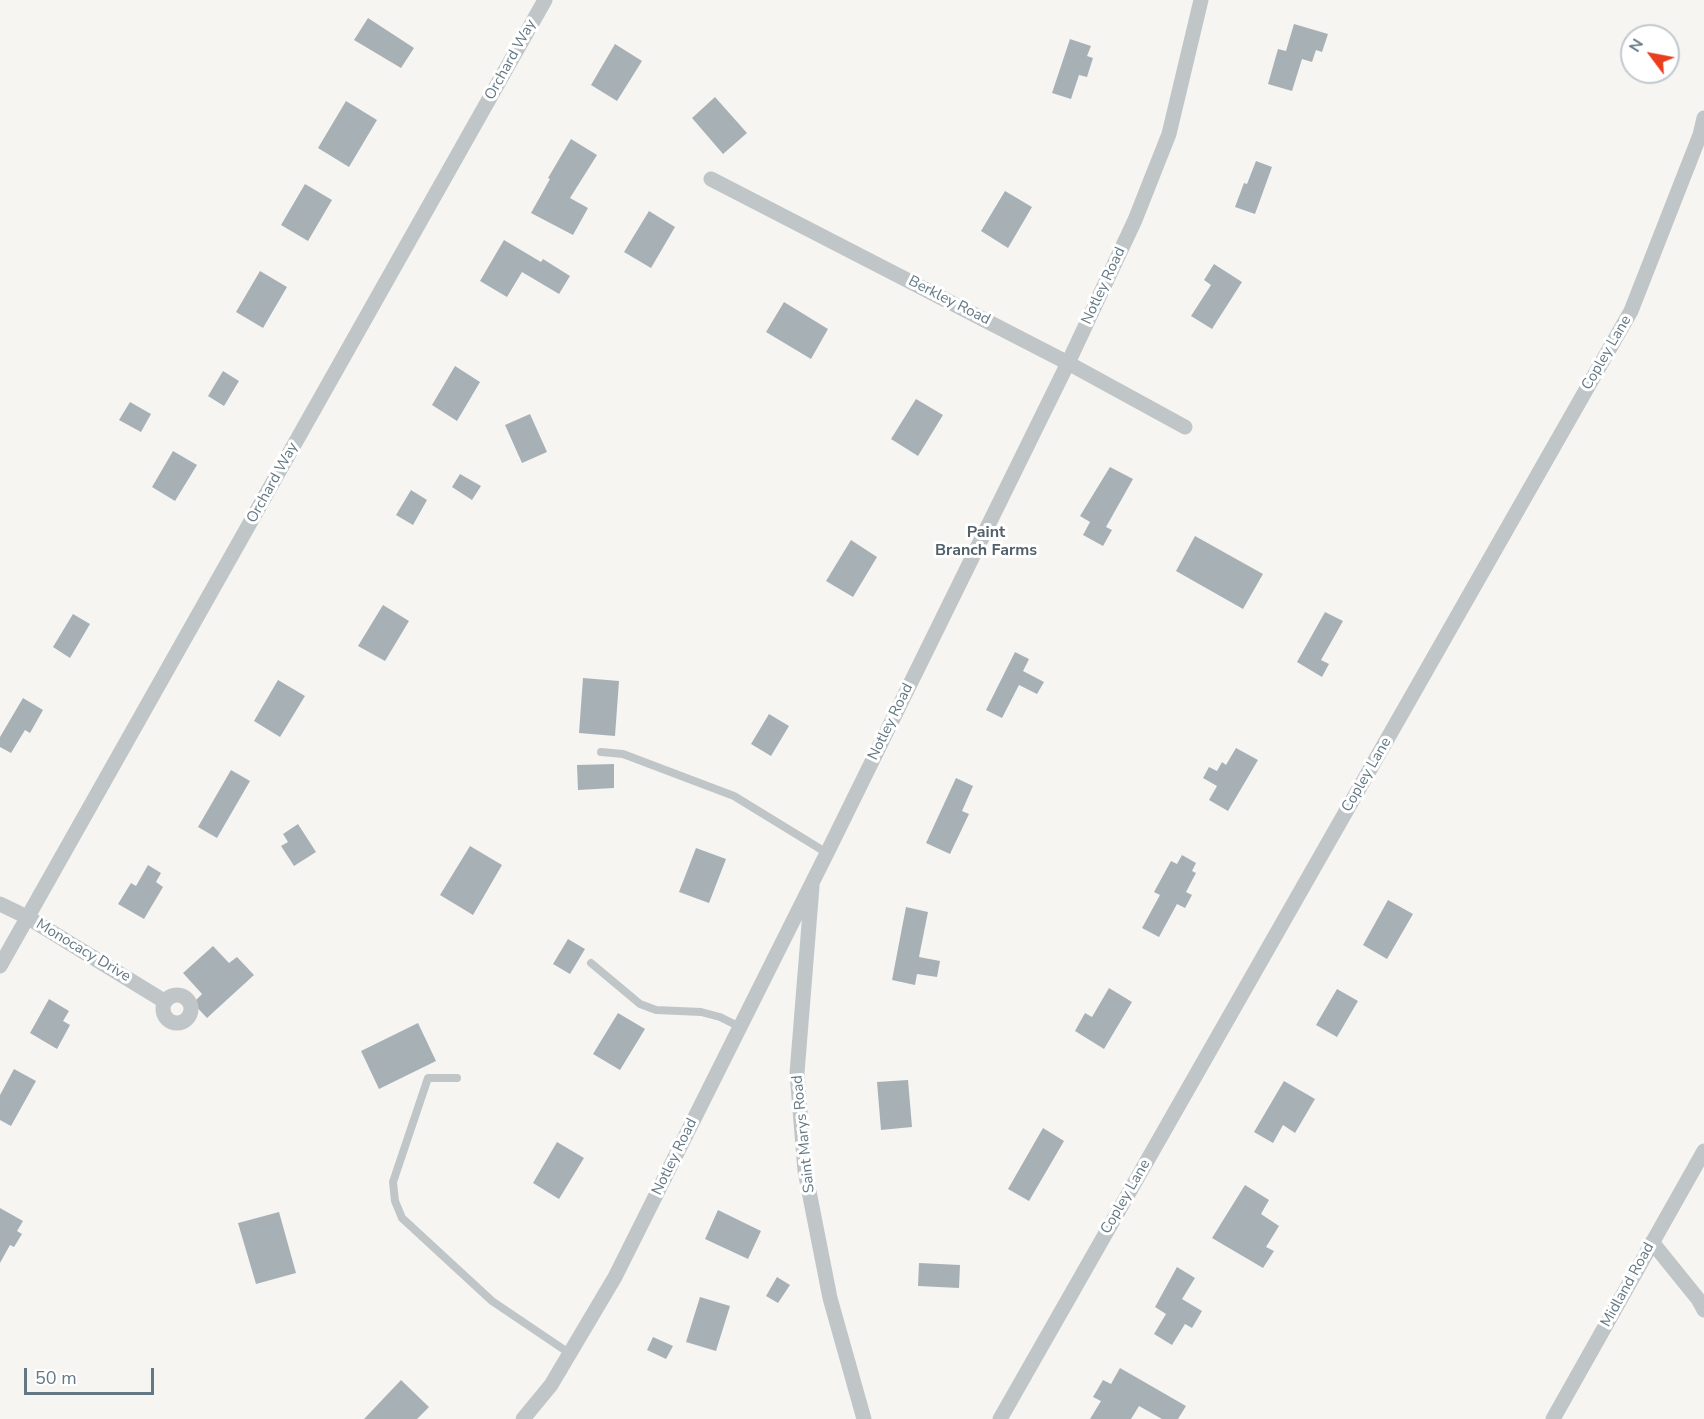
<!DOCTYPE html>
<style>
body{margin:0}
#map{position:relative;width:1704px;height:1419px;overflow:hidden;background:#f6f5f2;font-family:"Nunito Sans",sans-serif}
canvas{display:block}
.north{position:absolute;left:1620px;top:24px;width:60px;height:60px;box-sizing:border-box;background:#fff;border:2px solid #c1c9ce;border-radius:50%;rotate:302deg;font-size:16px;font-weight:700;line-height:24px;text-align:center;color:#637884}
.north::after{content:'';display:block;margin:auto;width:21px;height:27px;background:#e93d1e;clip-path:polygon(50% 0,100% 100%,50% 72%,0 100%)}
.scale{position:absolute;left:24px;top:1368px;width:130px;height:27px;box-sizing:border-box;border:3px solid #637884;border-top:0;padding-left:8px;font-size:18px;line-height:21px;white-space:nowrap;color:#637884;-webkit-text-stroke:4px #fff;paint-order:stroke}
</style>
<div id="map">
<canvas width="1704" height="1419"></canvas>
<div class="north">N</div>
<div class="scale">50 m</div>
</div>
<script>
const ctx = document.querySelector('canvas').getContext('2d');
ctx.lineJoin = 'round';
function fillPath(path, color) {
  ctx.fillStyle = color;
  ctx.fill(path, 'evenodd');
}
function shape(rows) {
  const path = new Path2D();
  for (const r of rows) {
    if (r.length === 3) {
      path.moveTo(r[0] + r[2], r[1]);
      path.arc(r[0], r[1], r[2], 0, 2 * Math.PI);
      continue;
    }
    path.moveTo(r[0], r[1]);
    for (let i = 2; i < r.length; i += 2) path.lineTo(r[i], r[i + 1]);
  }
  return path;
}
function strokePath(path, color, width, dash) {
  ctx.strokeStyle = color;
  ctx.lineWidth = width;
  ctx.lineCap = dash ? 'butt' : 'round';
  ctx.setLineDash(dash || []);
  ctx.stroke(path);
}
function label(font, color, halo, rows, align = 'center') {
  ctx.font = font + ' "Nunito Sans",sans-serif';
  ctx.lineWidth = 6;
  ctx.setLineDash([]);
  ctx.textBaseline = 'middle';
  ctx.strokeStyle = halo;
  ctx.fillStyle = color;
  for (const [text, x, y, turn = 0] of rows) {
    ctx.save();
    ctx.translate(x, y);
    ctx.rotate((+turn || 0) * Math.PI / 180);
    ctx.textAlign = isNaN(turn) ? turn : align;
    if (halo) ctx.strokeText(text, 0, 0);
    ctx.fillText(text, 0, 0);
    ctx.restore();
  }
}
fillPath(shape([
 [368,18,414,48,401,68,354,40],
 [1294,24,1328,34,1322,52,1316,50,1312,62,1302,59,1292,91,1268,84,1278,49,1286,51],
 [1070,39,1091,46,1087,56,1093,58,1087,77,1079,75,1071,99,1052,93],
 [615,44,642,61,617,101,591,85],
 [715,97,747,133,723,154,692,118],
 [346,101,377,120,349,167,318,148],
 [571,139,597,155,570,198,588,208,573,235,531,213,550,179,548,178],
 [1256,161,1272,167,1255,214,1235,207,1244,183,1247,184],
 [305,184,332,200,308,241,281,225],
 [1005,191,1032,207,1008,248,981,231],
 [649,211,675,227,651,268,624,252],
 [504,240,541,262,543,259,570,276,559,294,522,272,507,297,480,281],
 [1214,264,1242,282,1212,329,1191,316,1211,285,1204,280],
 [260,271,287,287,263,328,236,312],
 [784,302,828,329,811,359,766,332],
 [455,366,480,382,457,421,432,405],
 [223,371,239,381,224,406,208,396],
 [916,399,943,415,918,456,891,439],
 [130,402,151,414,141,432,119,420],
 [530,414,547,452,522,463,505,425],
 [173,451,197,465,175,501,152,487],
 [1110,467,1133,479,1106,527,1112,530,1103,546,1083,535,1090,522,1080,516],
 [460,474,481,486,472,500,452,487],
 [411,490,427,500,413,525,396,515],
 [1195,536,1263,574,1243,609,1176,571],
 [851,540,877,557,853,597,826,581],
 [383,605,409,621,385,661,358,646],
 [1325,612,1343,621,1321,660,1329,664,1322,677,1297,662],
 [73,614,90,624,70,658,53,647],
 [1015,652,1029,659,1023,671,1044,682,1037,694,1019,685,1002,718,986,710],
 [583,678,619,681,615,736,579,733],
 [278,680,305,696,280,737,254,721],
 [23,698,43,710,30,733,25,730,11,753,0,747,0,737],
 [769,714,789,726,771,756,751,744],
 [1236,748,1258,760,1228,811,1209,800,1217,786,1203,778,1209,767,1217,771,1222,762,1226,765],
 [614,764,614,788,578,790,577,765],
 [231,770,250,781,217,838,198,827],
 [956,778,973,786,962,811,969,814,950,854,926,843],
 [298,824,316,852,294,866,281,846,288,842,283,834],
 [470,846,502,865,473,915,440,895],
 [696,848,726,859,709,903,679,892],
 [1182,855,1196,863,1192,871,1196,873,1186,892,1192,895,1185,908,1177,904,1159,937,1142,928,1160,895,1154,892,1171,861,1177,864],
 [148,865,161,873,156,882,163,887,144,919,118,904,131,883,136,886],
 [1388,900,1413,914,1387,959,1363,945],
 [906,907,928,912,919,957,940,961,937,977,917,974,915,985,892,980],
 [568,939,585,949,570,974,553,964],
 [213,946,229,963,237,957,254,975,207,1018,193,1003,202,994,183,973],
 [1109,988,1132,1002,1104,1049,1075,1031,1085,1013,1092,1017],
 [1337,989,1358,1001,1337,1037,1316,1025],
 [49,999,69,1011,63,1021,70,1025,57,1049,30,1033],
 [618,1013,645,1029,620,1070,593,1054],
 [418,1023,436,1061,379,1089,361,1051],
 [14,1069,36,1081,11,1126,0,1120,0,1095],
 [908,1080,912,1127,881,1130,877,1082],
 [1284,1081,1315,1099,1295,1133,1283,1125,1273,1143,1254,1132],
 [1043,1128,1064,1141,1029,1201,1008,1189],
 [557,1142,584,1158,559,1199,533,1183],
 [1245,1185,1269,1200,1261,1214,1279,1226,1266,1247,1274,1251,1263,1268,1212,1238],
 [0,1208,23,1221,17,1231,22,1234,14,1247,10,1245,0,1263],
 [718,1210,761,1231,748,1259,705,1239],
 [279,1212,296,1273,256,1284,238,1223],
 [919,1263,960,1265,959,1288,918,1286],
 [1177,1267,1195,1278,1182,1299,1202,1311,1192,1328,1185,1324,1172,1345,1154,1334,1166,1314,1155,1307],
 [777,1277,790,1285,778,1303,766,1296],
 [700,1297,730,1306,716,1351,686,1342],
 [653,1337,673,1346,666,1359,647,1350],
 [1120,1368,1186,1406,1178,1419,1162,1419,1139,1406,1131,1419,1090,1419,1101,1401,1093,1397,1103,1380,1111,1384],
 [401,1380,429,1407,417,1419,364,1419]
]), '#a7b1b5');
strokePath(shape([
 [601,752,623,754,734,796,827,853],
 [591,963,640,1004,656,1010,701,1012,720,1017,740,1027],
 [457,1078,428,1078,393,1182,395,1201,402,1218,492,1301,569,1353]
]), '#c0c6c8', 8);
strokePath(shape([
 [711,179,1068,363,1185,427],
 [812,887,797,1073,805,1171,830,1298,864,1419],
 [0,904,27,917,164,1001],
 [0,966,545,0],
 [177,1009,14],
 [1652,1242,1698,1299,1704,1310],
 [523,1419,551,1385,615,1277,827,853,1068,363,1135,220,1169,134,1201,0],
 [1000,1419,1631,311,1700,135,1704,118],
 [1553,1419,1704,1151]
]), '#c0c6c8', 15);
label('15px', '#637884', '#fff', [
 ["Orchard Way",511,60,-61],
 ["Notley Road",1104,286,-65],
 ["Berkley Road",949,301,27],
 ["Copley Lane",1607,353,-60],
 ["Orchard Way",273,483,-61],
 ["Notley Road",891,722,-64],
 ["Copley Lane",1367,775,-60],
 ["Monocacy Drive",83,951,31],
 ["Saint Marys Road",804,1134,-96],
 ["Notley Road",675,1157,-64],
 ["Copley Lane",1126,1197,-60],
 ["Midland Road",1628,1285,-61]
]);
label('bold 16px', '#526069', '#fff', [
 ["Paint",986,533],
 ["Branch Farms",986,551]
]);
</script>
